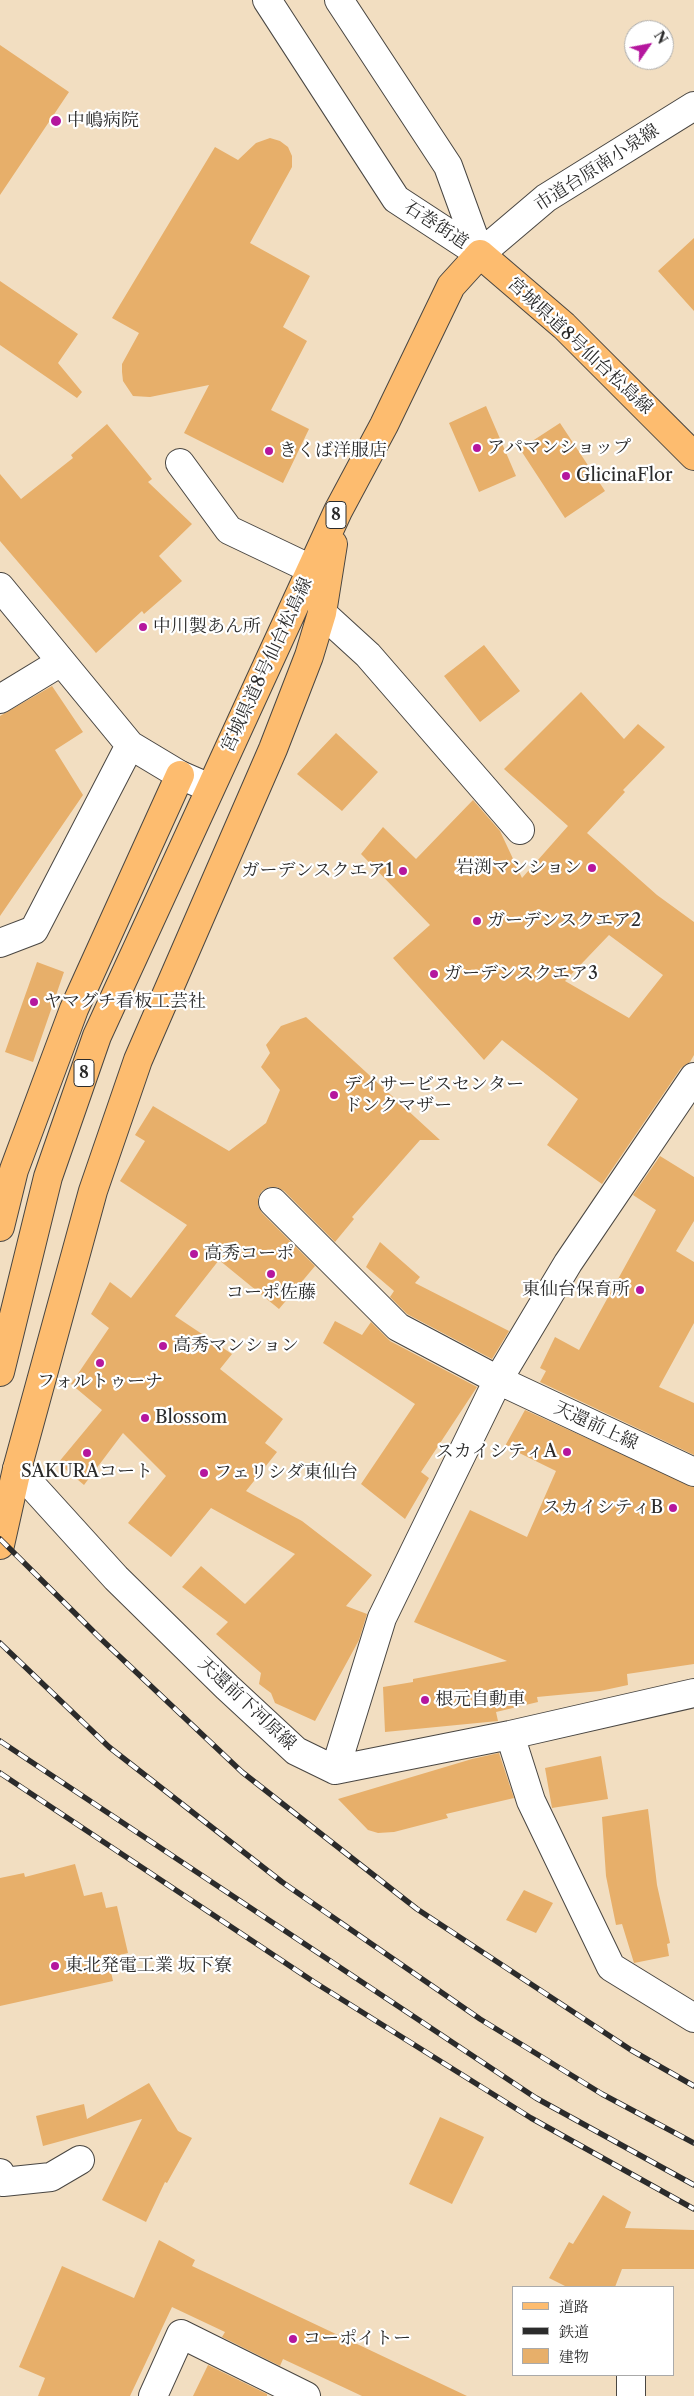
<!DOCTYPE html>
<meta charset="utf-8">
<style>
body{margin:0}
#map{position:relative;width:694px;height:2396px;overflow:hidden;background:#f2dec1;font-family:"Libre Caslon Text","Noto Serif JP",serif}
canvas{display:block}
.legend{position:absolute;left:512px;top:2286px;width:162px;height:90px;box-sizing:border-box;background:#fff;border:1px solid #aaa;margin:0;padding:6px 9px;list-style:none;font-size:15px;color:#2b2b2b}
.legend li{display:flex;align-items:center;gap:10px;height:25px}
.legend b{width:25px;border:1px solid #aaa}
.north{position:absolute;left:624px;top:20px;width:50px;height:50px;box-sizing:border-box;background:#fff;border:1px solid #aaa;border-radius:50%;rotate:57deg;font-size:14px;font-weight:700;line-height:20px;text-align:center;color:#2b2b2b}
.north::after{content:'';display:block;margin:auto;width:18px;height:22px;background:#b5179e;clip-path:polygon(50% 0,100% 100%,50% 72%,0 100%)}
</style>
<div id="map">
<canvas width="694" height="2396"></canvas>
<ul class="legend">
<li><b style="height:6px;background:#fdbc6f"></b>道路</li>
<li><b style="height:6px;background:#2b2b2b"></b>鉄道</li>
<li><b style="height:14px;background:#e7af6a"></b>建物</li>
</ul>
<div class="north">N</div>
</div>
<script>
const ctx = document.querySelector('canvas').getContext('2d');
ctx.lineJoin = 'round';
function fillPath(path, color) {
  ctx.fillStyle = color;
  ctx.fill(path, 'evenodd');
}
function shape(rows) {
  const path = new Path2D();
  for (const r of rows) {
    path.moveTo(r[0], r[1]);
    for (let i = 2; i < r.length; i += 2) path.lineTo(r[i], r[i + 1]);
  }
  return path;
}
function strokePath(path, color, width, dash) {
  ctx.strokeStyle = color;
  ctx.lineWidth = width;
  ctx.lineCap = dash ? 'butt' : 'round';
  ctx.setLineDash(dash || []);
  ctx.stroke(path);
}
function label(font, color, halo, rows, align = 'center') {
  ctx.font = font + ' "Libre Caslon Text","Noto Serif JP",serif';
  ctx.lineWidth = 4.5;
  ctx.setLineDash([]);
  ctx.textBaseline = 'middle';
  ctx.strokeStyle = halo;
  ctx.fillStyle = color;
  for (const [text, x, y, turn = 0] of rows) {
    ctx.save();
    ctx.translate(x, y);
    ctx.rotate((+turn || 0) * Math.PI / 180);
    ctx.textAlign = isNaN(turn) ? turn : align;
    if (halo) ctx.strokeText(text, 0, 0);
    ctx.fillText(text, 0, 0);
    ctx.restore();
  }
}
fillPath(shape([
 [0,45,69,92,0,195],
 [270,138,280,141,288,147,292,156,292,167,250,243,310,276,283,327,307,341,271,410,309,429,283,483,184,433,209,385,150,397,133,396,123,381,122,372,122,364,139,333,112,318,215,147,238,160,256,143],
 [694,238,694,311,658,271],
 [0,281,78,334,58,363,82,392,77,398,0,345],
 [486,406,516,476,479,492,449,423],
 [560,423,605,491,565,518,520,449],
 [107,424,152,479,148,482,192,524,159,556,182,581,144,614,142,611,96,653,0,541,0,474,21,499,73,458,71,455],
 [484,645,520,691,480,722,444,676],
 [52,686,83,732,55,750,83,795,0,916,0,716],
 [581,692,624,739,638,724,665,747,623,790,625,792,587,833,657,895,694,922,694,1055,690,1062,681,1068,602,1184,547,1145,578,1099,502,1040,484,1060,393,958,430,925,361,854,383,827,416,859,473,800,500,831,522,878,568,826,504,769],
 [609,935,663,975,629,1018,565,981],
 [336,733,378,772,342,811,297,774],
 [37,962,64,972,33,1062,5,1052],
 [306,1017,440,1140,420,1140,352,1217,354,1219,335,1242,284,1191,277,1187,269,1187,262,1191,258,1198,258,1206,262,1213,315,1266,279,1309,219,1260,175,1316,232,1354,220,1369,283,1419,265,1443,277,1452,246,1491,302,1521,372,1575,346,1606,367,1614,359,1640,315,1721,275,1703,271,1693,259,1684,261,1673,216,1634,228,1622,182,1587,201,1566,245,1604,295,1554,211,1508,171,1557,128,1523,166,1476,123,1433,84,1485,58,1463,102,1410,71,1384,109,1328,91,1314,110,1282,131,1298,187,1225,120,1181,145,1141,135,1135,153,1106,229,1151,266,1123,280,1090,261,1067,270,1053,266,1045,281,1026],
 [660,1156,694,1177,694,1221,676,1251,694,1262,694,1323,659,1387,694,1403,694,1455,540,1382,546,1371,540,1368,555,1337,579,1350,656,1210,633,1195],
 [380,1242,420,1277,415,1283,509,1331,492,1359,407,1314,390,1297,394,1291,366,1267],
 [335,1321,362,1335,371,1322,390,1341,477,1387,421,1472,429,1478,405,1519,361,1484,415,1404,323,1343],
 [525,1410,694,1487,694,1664,627,1674,628,1685,600,1691,537,1697,538,1702,496,1712,498,1721,385,1732,383,1687,413,1682,413,1679,507,1661,414,1622,470,1510,527,1537,556,1471,505,1446],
 [499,1753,514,1798,446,1814,448,1818,394,1832,378,1833,368,1830,338,1799,472,1759],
 [601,1756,608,1799,552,1808,545,1768],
 [648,1809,657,1885,670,1943,667,1944,669,1956,634,1963,622,1924,616,1925,606,1876,602,1817],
 [75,1864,84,1896,102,1892,106,1908,117,1906,128,1953,108,1958,113,1981,0,2006,0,1878,24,1873,25,1877],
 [524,1890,553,1903,536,1933,506,1920],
 [149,2083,178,2131,192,2138,167,2183,165,2182,146,2222,102,2200,142,2119,43,2146,36,2116,84,2104,87,2119],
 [440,2117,484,2137,452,2204,409,2184],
 [603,2195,631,2212,625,2228,694,2230,694,2269,622,2269,615,2287,567,2287,549,2278,569,2242,573,2244],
 [159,2240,195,2260,192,2266,467,2396,362,2396,283,2359,280,2366,222,2337,225,2332,172,2307,130,2396,38,2396,45,2378,19,2367,62,2266,134,2298],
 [208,2365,267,2394,267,2396,193,2396]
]), '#e7af6a');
const minor = shape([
 [267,0,396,199,480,254],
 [339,0,448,166,480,254],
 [480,254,546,198,694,106],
 [180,463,229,530,311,569],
 [0,587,130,745,180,775,210,788],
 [322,613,368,655,520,830],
 [0,699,61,662],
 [0,943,34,930,130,745],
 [273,1202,398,1327,498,1380,694,1472],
 [17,1469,116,1578,227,1687,296,1751,335,1770,510,1735,694,1693],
 [510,1735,531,1801,611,1967,694,2018],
 [335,1770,382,1618,498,1380,568,1263,694,1077],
 [0,2173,3,2182,51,2177,80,2160],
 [153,2396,181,2334,306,2396],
 [631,2396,631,2375]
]);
const major = shape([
 [0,1227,14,1170,74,1009,180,775],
 [0,1372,48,1177,97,1036,338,511,384,425,451,286,480,254,564,326,694,456],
 [0,1545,17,1469,93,1191,138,1060,273,749,309,656,322,613,333,544]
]);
strokePath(minor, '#494642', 30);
strokePath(major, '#494642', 30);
strokePath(minor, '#fff', 28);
strokePath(major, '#fdbc6f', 28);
const rail = shape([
 [0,1539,100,1638,242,1772,417,1909,631,2050,694,2086],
 [0,1643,109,1747,282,1882,480,2019,602,2094,694,2143],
 [0,1741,536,2098,694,2185],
 [0,1773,314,1982,531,2118,694,2209]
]);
strokePath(rail, '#2b2b2b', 5.5);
strokePath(rail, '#fff', 4, [11]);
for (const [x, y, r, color] of [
 [56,121,6,"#b5179e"],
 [477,448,5,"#b5179e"],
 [269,451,5,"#b5179e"],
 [566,476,5,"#b5179e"],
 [143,627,5,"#b5179e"],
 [592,868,5,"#b5179e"],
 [403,871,5,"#b5179e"],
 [477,921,5,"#b5179e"],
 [434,974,5,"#b5179e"],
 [34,1002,5,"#b5179e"],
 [334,1095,5,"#b5179e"],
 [194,1254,5,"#b5179e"],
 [271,1274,5,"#b5179e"],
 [640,1290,5,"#b5179e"],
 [163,1346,5,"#b5179e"],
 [100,1363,5,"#b5179e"],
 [145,1418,5,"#b5179e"],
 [567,1452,5,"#b5179e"],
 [87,1453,5,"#b5179e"],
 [204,1473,5,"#b5179e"],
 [673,1508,5,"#b5179e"],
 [425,1700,5,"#b5179e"],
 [55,1966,5,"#b5179e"],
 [293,2339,5,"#b5179e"]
]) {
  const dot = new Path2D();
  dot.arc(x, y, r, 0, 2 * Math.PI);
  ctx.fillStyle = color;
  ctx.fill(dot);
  strokePath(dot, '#fff', 2);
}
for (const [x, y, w] of [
 [336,515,20],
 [84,1073,20]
]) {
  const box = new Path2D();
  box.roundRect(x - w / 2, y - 13.5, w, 27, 4);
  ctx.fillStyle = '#fff';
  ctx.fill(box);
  strokePath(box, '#2b2b2b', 1);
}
label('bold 16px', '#2b2b2b', null, [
 ["8",336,515],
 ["8",84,1073]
]);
label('18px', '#2b2b2b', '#fff', [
 ["中嶋病院",67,121],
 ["アパマンショップ",487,448],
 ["きくば洋服店",279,451],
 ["GlicinaFlor",576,476],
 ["中川製あん所",153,627],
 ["岩渕マンション",582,868,"right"],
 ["ガーデンスクエア1",393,871,"right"],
 ["ガーデンスクエア2",487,921],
 ["ガーデンスクエア3",444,974],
 ["ヤマグチ看板工芸社",44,1002],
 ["デイサービスセンター",344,1085],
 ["ドンクマザー",344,1106],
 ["高秀コーポ",204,1254],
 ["東仙台保育所",630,1290,"right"],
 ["コーポ佐藤",271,1293,"center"],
 ["高秀マンション",173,1346],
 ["フォルトゥーナ",100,1382,"center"],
 ["Blossom",155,1418],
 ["スカイシティA",557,1452,"right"],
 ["SAKURAコート",87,1472,"center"],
 ["フェリシダ東仙台",214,1473],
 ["スカイシティB",663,1508,"right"],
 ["根元自動車",435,1700],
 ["東北発電工業 坂下寮",65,1966],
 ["コーポイトー",303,2339]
], 'left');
label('18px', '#2b2b2b', '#fff', [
 ["市道台原南小泉線",597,168,-33],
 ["石巻街道",436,225,33],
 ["宮城県道8号仙台松島線",580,346,43],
 ["宮城県道8号仙台松島線",267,665,-65],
 ["天還前上線",596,1426,25],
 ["天還前下河原線",247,1704,43]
]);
</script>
